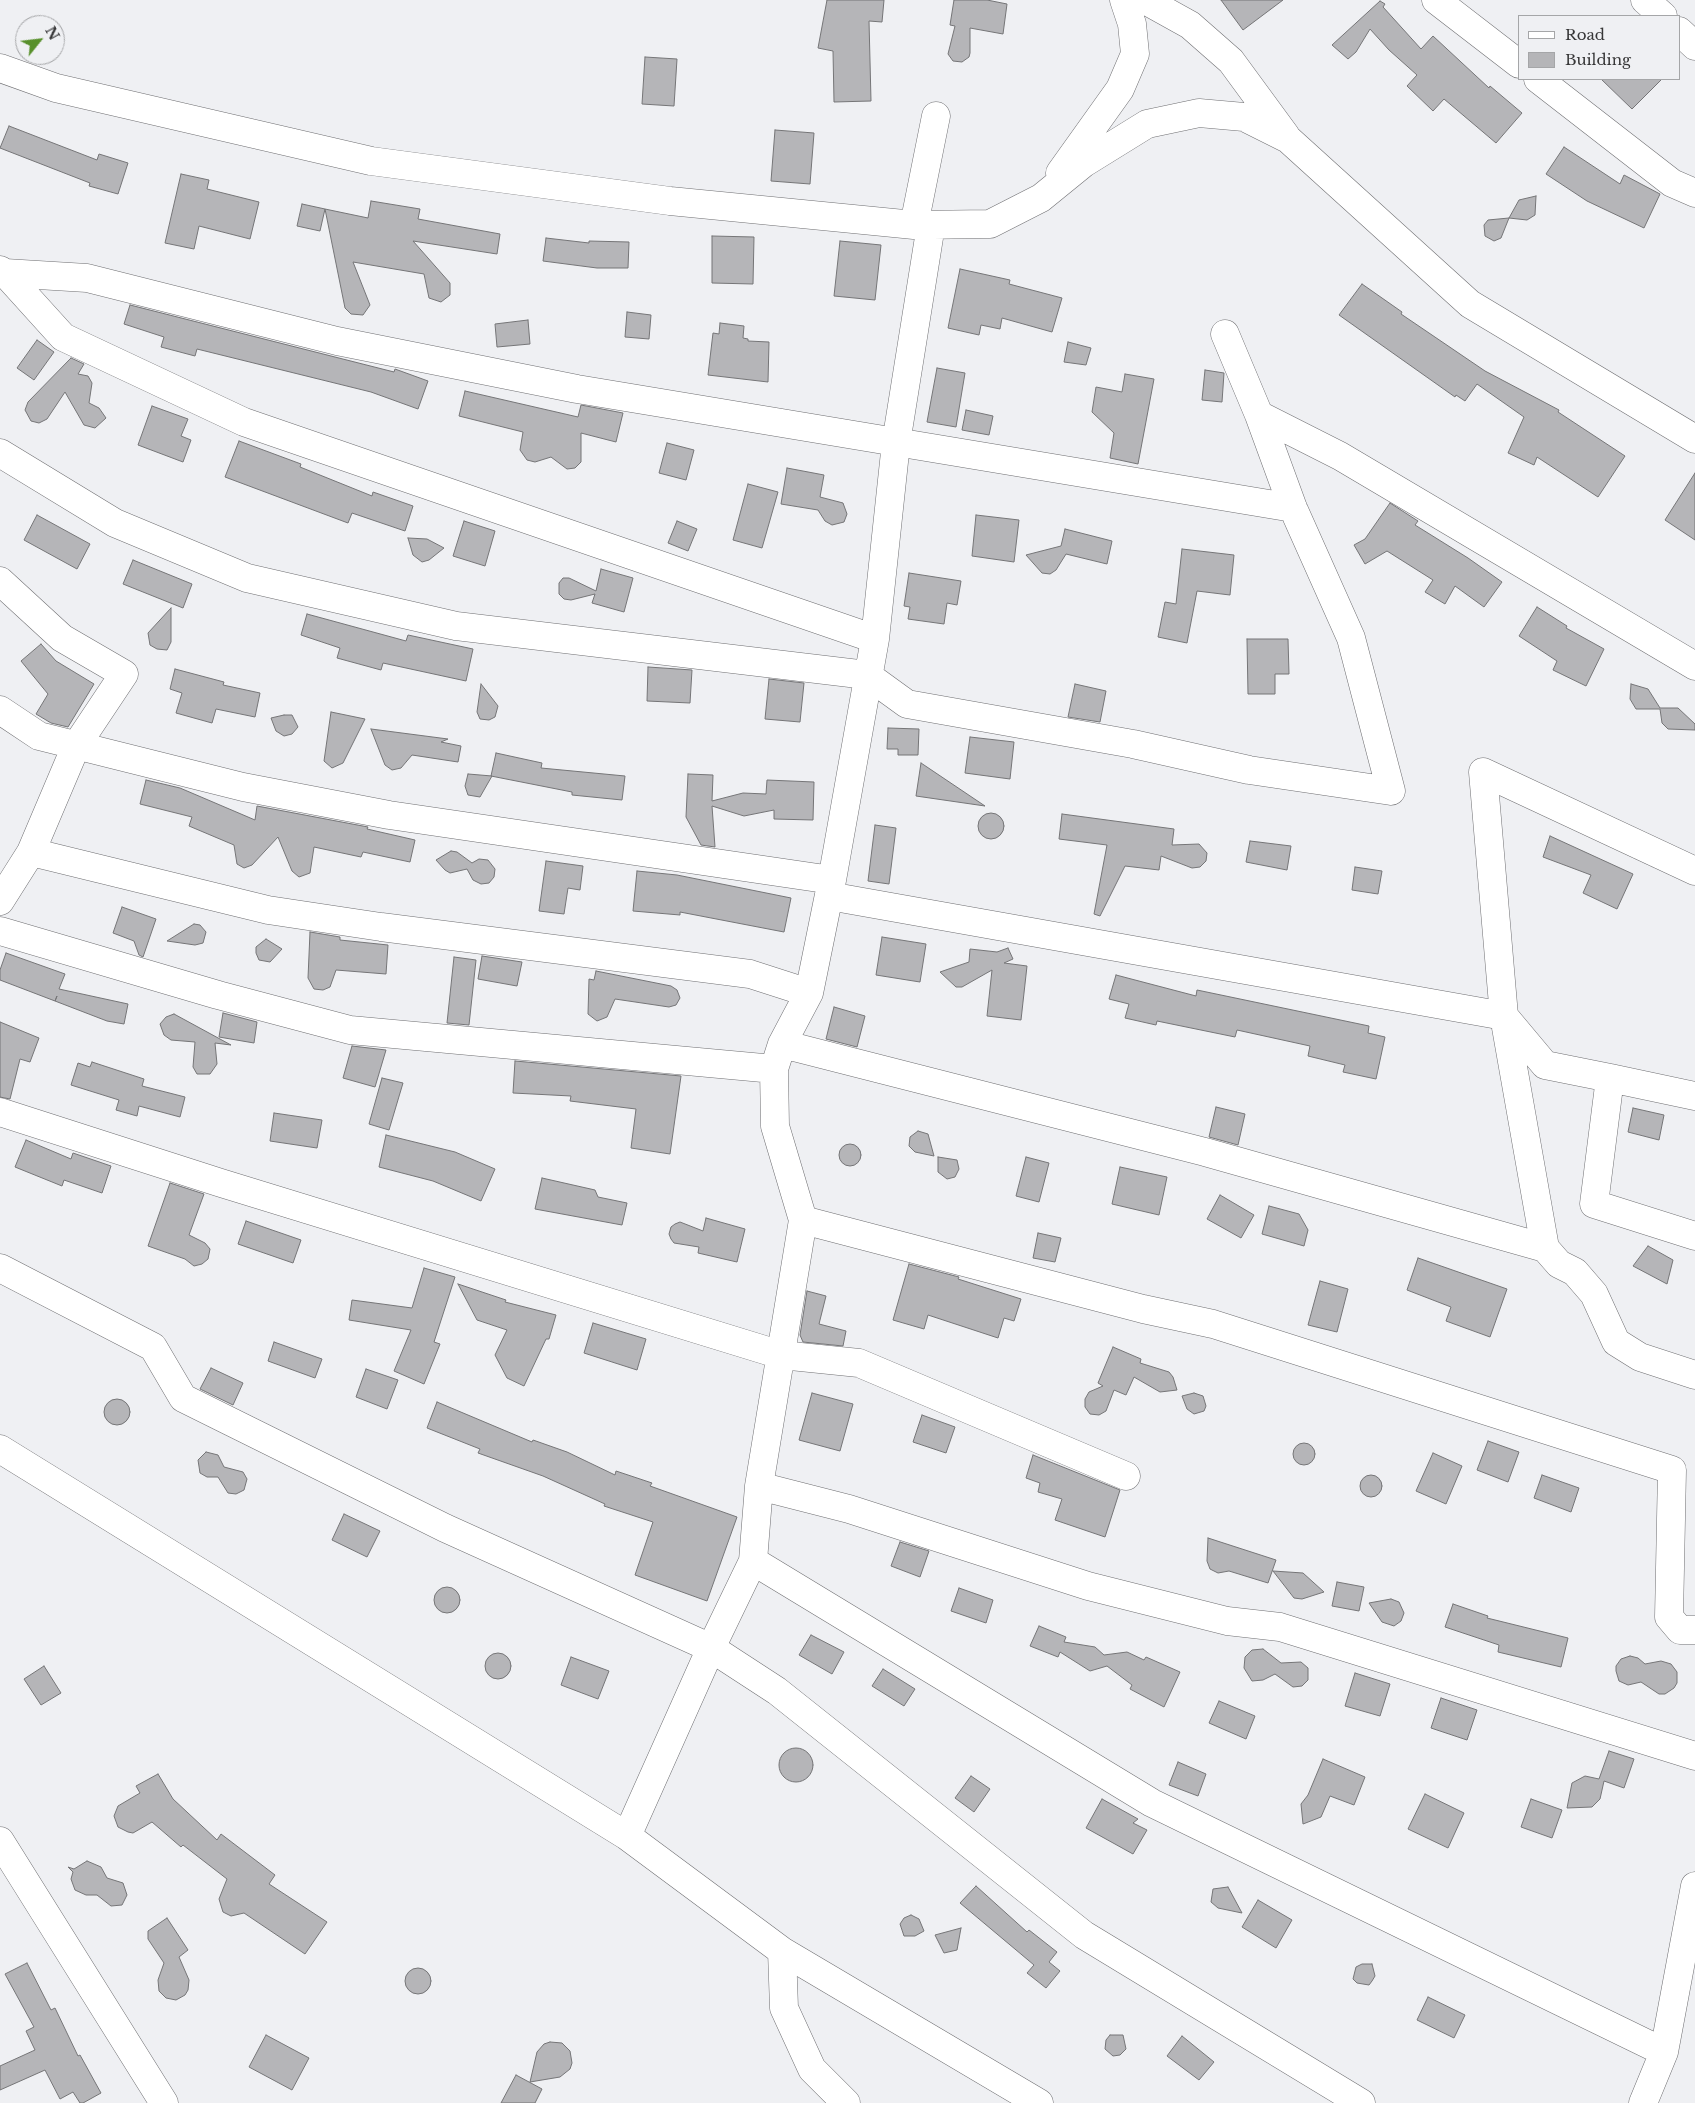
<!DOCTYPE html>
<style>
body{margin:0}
#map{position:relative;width:1695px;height:2103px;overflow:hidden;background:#eff0f3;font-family:"Libre Baskerville",serif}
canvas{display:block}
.legend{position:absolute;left:1518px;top:15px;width:162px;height:65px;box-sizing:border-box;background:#eff0f3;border:1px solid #a5a6a8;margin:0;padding:6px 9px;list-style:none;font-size:15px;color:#363637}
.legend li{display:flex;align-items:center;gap:10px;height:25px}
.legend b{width:25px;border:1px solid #a5a6a8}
.north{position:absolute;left:15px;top:15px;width:50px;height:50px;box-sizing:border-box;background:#eff0f3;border:1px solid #a5a6a8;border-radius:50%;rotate:61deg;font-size:14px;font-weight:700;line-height:20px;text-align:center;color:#363637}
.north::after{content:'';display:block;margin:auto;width:18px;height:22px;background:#58902b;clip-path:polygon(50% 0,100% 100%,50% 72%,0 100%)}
</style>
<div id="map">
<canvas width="1695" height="2103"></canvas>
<ul class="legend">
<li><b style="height:6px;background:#fff"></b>Road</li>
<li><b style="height:14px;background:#b5b5b8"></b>Building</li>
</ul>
<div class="north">N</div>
</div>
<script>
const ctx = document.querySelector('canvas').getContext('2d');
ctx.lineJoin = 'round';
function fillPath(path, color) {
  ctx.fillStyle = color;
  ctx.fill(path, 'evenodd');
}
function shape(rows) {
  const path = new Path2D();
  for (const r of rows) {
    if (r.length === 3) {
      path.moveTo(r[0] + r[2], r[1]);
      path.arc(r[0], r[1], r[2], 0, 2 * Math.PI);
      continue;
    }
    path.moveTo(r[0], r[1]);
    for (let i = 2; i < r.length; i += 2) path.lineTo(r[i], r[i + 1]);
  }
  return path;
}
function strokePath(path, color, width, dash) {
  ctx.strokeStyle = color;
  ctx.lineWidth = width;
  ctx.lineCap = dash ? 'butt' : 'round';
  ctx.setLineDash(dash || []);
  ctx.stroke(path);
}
const building = shape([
 [827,0,884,0,882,22,869,21,871,101,834,102,833,51,818,48,827,0],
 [954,0,987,0,1007,4,1003,34,970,28,970,53,969,57,962,62,953,61,948,54,955,26,950,25,954,0],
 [1221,0,1283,0,1243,30,1221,0],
 [1380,1,1385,4,1383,7,1421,49,1433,36,1489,88,1490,86,1522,113,1496,143,1444,99,1433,111,1407,86,1417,75,1389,50,1370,29,1356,52,1348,59,1332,45,1380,1],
 [645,57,677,59,674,106,642,104,645,57],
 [1601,79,1662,79,1632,109,1601,79],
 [9,126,97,160,99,154,128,163,118,194,89,186,90,183,0,148,9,126],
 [775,130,814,133,810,184,771,181,775,130],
 [1564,147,1620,184,1624,175,1660,194,1644,228,1587,201,1546,174,1564,147],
 [181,174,209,180,207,189,259,202,250,239,199,226,194,249,165,243,181,174],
 [1536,196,1535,215,1527,220,1509,218,1519,200,1536,196],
 [371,201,420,209,418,219,500,234,497,254,413,241,450,283,450,295,441,302,429,298,424,274,353,262,370,305,363,315,351,314,345,308,325,209,368,218,371,201],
 [302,204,325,209,320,231,297,226,302,204],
 [1509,218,1501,238,1494,241,1485,236,1484,225,1488,220,1509,218],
 [712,236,754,237,753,284,712,283,712,236],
 [546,238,589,243,589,241,629,242,628,268,597,268,543,261,546,238],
 [840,241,881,245,875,300,834,296,840,241],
 [960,269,1010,280,1009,284,1062,298,1052,332,1002,318,1000,329,981,325,979,335,948,328,960,269],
 [1362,284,1402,312,1401,314,1485,371,1559,410,1558,412,1625,456,1598,497,1537,457,1534,465,1508,453,1524,417,1477,384,1465,401,1456,395,1455,397,1339,315,1362,284],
 [130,305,394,372,395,369,428,381,418,409,371,392,197,349,195,356,161,347,164,337,124,324,130,305],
 [627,312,651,315,649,339,625,337,627,312],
 [528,320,530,344,497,347,495,324,528,320],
 [720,323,744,326,743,338,748,339,748,341,769,342,768,382,708,375,713,333,719,334,720,323],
 [37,340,54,352,34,380,17,368,37,340],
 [1068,342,1091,348,1086,365,1064,362,1068,342],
 [71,358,84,364,78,374,88,376,92,383,89,403,99,408,106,418,95,428,84,425,65,392,47,419,39,423,31,421,25,410,28,402,71,358],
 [937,368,965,373,956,427,927,422,937,368],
 [1205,370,1224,373,1222,402,1202,400,1205,370],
 [1125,374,1154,379,1138,464,1110,458,1114,433,1092,412,1096,387,1122,392,1125,374],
 [465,391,578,417,581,405,623,413,616,442,581,433,581,462,575,468,567,469,551,457,535,462,527,460,520,450,523,432,459,416,465,391],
 [152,406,188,419,181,436,191,440,183,462,138,445,152,406],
 [966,410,993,416,989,435,962,430,966,410],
 [239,441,301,464,300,467,372,496,373,492,413,506,405,531,352,513,348,523,225,477,239,441],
 [667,443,694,450,686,480,659,473,667,443],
 [787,468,824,475,820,497,843,503,847,514,844,522,832,525,825,521,818,510,781,504,787,468],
 [1695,473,1695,540,1665,520,1695,473],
 [748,484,778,492,762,548,733,540,748,484],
 [1390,503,1418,521,1415,525,1468,558,1502,582,1484,607,1455,586,1445,604,1425,592,1433,580,1387,551,1365,564,1354,545,1365,539,1390,503],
 [37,515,90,544,77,569,24,540,37,515],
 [976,515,1019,520,1014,562,972,556,976,515],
 [464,521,495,531,485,566,453,556,464,521],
 [677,521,697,529,688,551,668,543,677,521],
 [1065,529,1112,541,1107,564,1066,554,1056,570,1050,574,1042,573,1026,555,1061,546,1065,529],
 [408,538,427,539,444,548,429,560,422,562,413,555,408,538],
 [1182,549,1234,555,1230,595,1197,591,1187,643,1158,637,1165,602,1176,604,1182,549],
 [133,560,192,584,183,608,123,584,133,560],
 [601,569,633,578,624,612,592,603,595,594,571,600,564,599,559,594,559,583,563,578,569,578,596,591,601,569],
 [909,573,961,581,957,605,947,603,944,624,908,619,910,607,904,606,909,573],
 [1537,607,1567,626,1566,628,1604,649,1586,686,1553,670,1557,661,1519,636,1537,607],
 [171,608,171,642,167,650,157,649,150,645,148,633,171,608],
 [307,614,406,641,408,635,473,649,466,681,383,663,381,670,337,658,340,648,301,635,307,614],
 [1247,639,1288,639,1289,674,1275,674,1275,694,1248,694,1247,639],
 [41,644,56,661,94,684,68,727,51,723,36,714,48,694,21,661,41,644],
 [648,667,692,670,690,703,647,701,648,667],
 [175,669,224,682,223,685,260,693,255,717,216,709,212,723,176,713,182,693,170,689,175,669],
 [769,679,804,683,800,722,765,719,769,679],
 [481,684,498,706,495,717,489,720,480,719,477,712,481,684],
 [1075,684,1106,691,1100,722,1068,717,1075,684],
 [1631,684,1648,689,1660,708,1678,708,1695,724,1695,730,1668,729,1662,723,1660,709,1636,709,1630,699,1631,684],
 [331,712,365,719,343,763,332,768,324,761,331,712],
 [284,715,292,715,298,727,292,734,284,736,276,731,271,718,284,715],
 [888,728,919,729,918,755,898,755,898,749,887,749,888,728],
 [371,729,448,739,441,742,461,746,458,762,412,755,401,768,392,770,385,765,371,729],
 [970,737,1014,742,1010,779,965,773,970,737],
 [496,753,542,763,541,768,625,776,622,800,572,795,572,792,491,776,496,753],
 [921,763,985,806,916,796,921,763],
 [468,774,492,776,480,797,468,795,465,786,468,774],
 [688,774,713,775,712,801,743,793,766,794,767,780,814,782,813,820,774,819,774,810,744,816,712,806,715,847,701,845,686,817,688,774],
 [146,780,180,788,255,820,257,806,368,827,367,829,415,840,410,862,363,852,361,857,314,847,310,873,299,877,292,871,278,837,252,865,244,868,237,864,234,845,189,826,192,817,140,804,146,780],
 [991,826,13],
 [1062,814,1174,829,1172,845,1199,844,1207,853,1206,861,1200,867,1192,868,1161,856,1159,870,1125,866,1100,916,1094,914,1107,845,1059,839,1062,814],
 [875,825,896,828,889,884,868,881,875,825],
 [1550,836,1633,874,1617,909,1583,893,1591,875,1543,857,1550,836],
 [1250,841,1291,846,1287,870,1246,862,1250,841],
 [451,851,457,852,472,863,479,859,488,860,495,869,494,877,489,883,481,884,473,880,467,869,450,873,445,870,436,860,451,851],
 [546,861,583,866,580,890,568,888,564,914,539,911,546,861],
 [1355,867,1382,871,1378,894,1352,890,1355,867],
 [637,871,677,875,791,898,784,932,680,912,680,915,633,911,637,871],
 [122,907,156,919,143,957,139,955,134,941,113,933,122,907],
 [194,924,200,925,206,932,203,943,195,945,167,941,194,924],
 [310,932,340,937,340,940,388,945,386,974,336,970,330,987,323,990,314,989,308,978,310,932],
 [882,937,926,944,920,982,876,975,882,937],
 [266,939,282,949,270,962,259,960,256,953,256,947,266,939],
 [1008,948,1013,959,1004,963,1027,966,1021,1020,987,1016,992,970,962,987,956,987,940,972,969,962,970,949,997,952,1008,948],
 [6,953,65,974,59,989,128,1004,124,1024,107,1021,55,1001,57,996,55,1001,0,980,0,970,6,953],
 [482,956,522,962,517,986,478,979,482,956],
 [454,957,476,960,469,1025,447,1023,454,957],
 [596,971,671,986,677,990,680,998,676,1005,669,1007,615,999,607,1017,597,1021,588,1014,589,979,594,980,596,971],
 [1116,975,1196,996,1197,990,1369,1026,1368,1033,1385,1037,1376,1079,1343,1072,1345,1065,1308,1056,1310,1046,1237,1030,1235,1037,1157,1021,1156,1025,1125,1018,1129,1004,1109,999,1116,975],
 [834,1007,865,1016,857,1047,826,1039,834,1007],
 [223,1013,257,1022,254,1043,219,1037,223,1013],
 [174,1014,231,1045,215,1043,217,1064,210,1074,197,1074,193,1067,195,1042,171,1040,164,1035,160,1024,166,1017,174,1014],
 [0,1022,39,1038,30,1062,20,1059,10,1099,0,1097,0,1022],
 [352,1046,386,1050,375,1087,343,1078,352,1046],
 [515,1061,681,1076,670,1154,631,1148,636,1109,570,1101,571,1096,513,1093,515,1061],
 [92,1062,144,1079,142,1086,185,1097,180,1117,139,1106,137,1116,116,1110,119,1100,71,1085,78,1063,90,1067,92,1062],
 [382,1078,403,1083,389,1130,369,1124,382,1078],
 [1216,1107,1245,1114,1238,1145,1209,1137,1216,1107],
 [1633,1108,1664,1115,1659,1140,1628,1132,1633,1108],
 [274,1113,322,1120,317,1148,270,1141,274,1113],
 [918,1131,928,1134,934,1156,915,1152,909,1146,910,1137,918,1131],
 [386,1135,455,1152,495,1169,481,1201,433,1181,379,1167,386,1135],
 [26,1140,71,1159,73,1153,111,1166,102,1193,64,1180,62,1186,15,1167,26,1140],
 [850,1155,11],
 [938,1157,957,1160,959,1169,955,1177,947,1179,938,1172,938,1157],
 [1026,1157,1049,1163,1039,1202,1016,1196,1026,1157],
 [1120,1167,1167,1177,1159,1215,1112,1204,1120,1167],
 [542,1178,595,1190,598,1197,627,1203,622,1225,535,1209,542,1178],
 [170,1183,204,1194,189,1235,205,1243,210,1249,208,1259,202,1264,194,1266,185,1259,148,1246,170,1183],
 [1220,1195,1254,1215,1241,1238,1207,1219,1220,1195],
 [1269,1206,1299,1214,1308,1230,1304,1246,1262,1234,1269,1206],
 [706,1218,745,1229,737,1262,698,1253,699,1247,674,1243,671,1239,669,1234,671,1227,675,1224,680,1222,703,1231,706,1218],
 [246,1221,301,1240,293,1263,238,1244,246,1221],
 [1038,1233,1061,1238,1055,1262,1033,1258,1038,1233],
 [1648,1246,1673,1260,1667,1284,1633,1266,1648,1246],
 [1418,1258,1507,1289,1490,1337,1446,1321,1451,1307,1407,1290,1418,1258],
 [909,1264,959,1277,958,1279,1021,1299,1014,1321,1004,1318,998,1338,928,1315,924,1329,893,1320,909,1264],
 [424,1268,455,1277,434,1342,440,1344,424,1384,394,1371,411,1330,349,1320,352,1300,412,1308,424,1268],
 [1320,1281,1348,1289,1337,1332,1308,1325,1320,1281],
 [458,1284,506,1300,505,1302,556,1315,549,1339,546,1339,524,1386,507,1378,495,1355,507,1330,477,1320,458,1284],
 [807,1291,826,1296,819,1324,846,1331,843,1346,803,1342,800,1335,807,1291],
 [593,1323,646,1339,637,1370,584,1353,593,1323],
 [274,1342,322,1359,315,1378,268,1361,274,1342],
 [1113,1347,1141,1359,1140,1363,1169,1372,1173,1377,1177,1390,1160,1392,1134,1377,1126,1395,1114,1390,1106,1411,1099,1415,1090,1414,1085,1407,1085,1399,1089,1392,1103,1386,1098,1383,1113,1347],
 [211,1368,243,1383,233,1405,200,1389,211,1368],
 [366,1369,398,1380,387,1409,356,1397,366,1369],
 [812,1393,853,1404,840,1451,799,1440,812,1393],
 [1194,1393,1203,1396,1206,1406,1204,1411,1194,1414,1187,1409,1182,1396,1194,1393],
 [117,1412,13],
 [437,1402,532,1442,533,1440,567,1452,615,1475,616,1471,652,1483,650,1486,737,1517,707,1601,635,1575,653,1522,604,1506,605,1504,543,1476,478,1453,480,1449,427,1428,437,1402],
 [922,1415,955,1427,946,1453,913,1442,922,1415],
 [1488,1441,1519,1452,1508,1482,1477,1470,1488,1441],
 [1304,1454,11],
 [206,1452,218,1455,224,1467,243,1472,247,1479,244,1490,236,1494,228,1493,218,1477,207,1477,200,1473,198,1460,206,1452],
 [1433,1453,1462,1466,1446,1504,1416,1491,1433,1453],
 [1033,1455,1120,1490,1105,1537,1055,1520,1062,1499,1038,1492,1040,1483,1026,1478,1033,1455],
 [1542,1475,1579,1488,1571,1512,1534,1498,1542,1475],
 [1371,1486,11],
 [344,1514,380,1531,367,1557,332,1540,344,1514],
 [1208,1538,1276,1560,1268,1583,1229,1571,1218,1573,1210,1569,1207,1561,1208,1538],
 [900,1542,929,1551,920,1577,891,1566,900,1542],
 [1273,1571,1303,1573,1324,1592,1302,1599,1294,1598,1273,1571],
 [1337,1582,1364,1587,1359,1611,1332,1606,1337,1582],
 [447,1600,13],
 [959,1588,993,1600,986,1623,951,1611,959,1588],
 [1391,1599,1399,1602,1404,1613,1401,1621,1394,1626,1382,1622,1369,1603,1391,1599],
 [1453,1604,1488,1616,1487,1618,1568,1638,1561,1667,1498,1652,1499,1645,1445,1627,1453,1604],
 [1039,1626,1066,1637,1064,1642,1095,1647,1104,1655,1127,1652,1144,1660,1146,1657,1180,1672,1164,1707,1130,1689,1132,1685,1107,1666,1090,1671,1060,1652,1058,1657,1030,1646,1039,1626],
 [811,1635,844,1652,832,1674,799,1655,811,1635],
 [1263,1649,1281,1663,1301,1662,1308,1668,1308,1680,1302,1686,1293,1687,1275,1674,1263,1680,1252,1681,1244,1668,1245,1657,1252,1650,1263,1649],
 [498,1666,13],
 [1630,1656,1638,1658,1645,1664,1661,1661,1671,1664,1677,1672,1677,1683,1674,1688,1665,1694,1659,1694,1641,1682,1628,1685,1619,1681,1616,1671,1616,1666,1621,1659,1630,1656],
 [571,1657,609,1671,598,1699,561,1685,571,1657],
 [44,1666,61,1693,41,1705,24,1679,44,1666],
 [883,1669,915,1689,904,1706,872,1686,883,1669],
 [1355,1673,1390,1684,1380,1716,1345,1706,1355,1673],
 [1441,1698,1477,1710,1467,1740,1431,1728,1441,1698],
 [1219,1701,1255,1716,1246,1739,1209,1723,1219,1701],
 [796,1765,17],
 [1609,1751,1634,1759,1624,1788,1604,1781,1600,1799,1592,1807,1567,1808,1572,1783,1585,1776,1599,1779,1609,1751],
 [1323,1759,1365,1777,1354,1805,1330,1796,1321,1817,1303,1824,1301,1804,1308,1795,1323,1759],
 [1178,1762,1206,1774,1198,1796,1169,1785,1178,1762],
 [158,1774,173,1799,217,1840,221,1834,275,1875,269,1884,327,1922,305,1954,244,1913,231,1916,223,1912,219,1899,227,1879,183,1845,181,1847,152,1822,133,1833,128,1832,118,1827,114,1816,118,1806,140,1793,136,1786,158,1774],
 [971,1776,990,1789,974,1812,955,1798,971,1776],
 [1425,1794,1464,1813,1448,1848,1408,1829,1425,1794],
 [1102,1799,1138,1819,1133,1823,1147,1830,1133,1854,1086,1828,1102,1799],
 [1531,1799,1562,1810,1552,1838,1521,1827,1531,1799],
 [87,1861,101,1867,107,1878,123,1883,127,1895,122,1905,111,1906,97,1895,86,1895,75,1890,71,1879,73,1872,68,1867,74,1869,87,1861],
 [976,1886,1027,1932,1029,1930,1057,1952,1049,1962,1060,1971,1046,1988,1027,1973,1034,1965,960,1903,976,1886],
 [1228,1887,1242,1913,1218,1908,1211,1902,1213,1889,1228,1887],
 [1258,1900,1292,1920,1276,1948,1242,1927,1258,1900],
 [911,1915,919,1919,924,1931,915,1936,904,1936,900,1924,904,1918,911,1915],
 [167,1918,188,1950,179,1957,189,1980,188,1990,185,1995,176,2000,166,1998,159,1991,158,1980,164,1963,148,1939,148,1931,167,1918],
 [961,1928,957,1950,944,1953,935,1935,961,1928],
 [27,1963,51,2010,55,2008,78,2056,80,2055,101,2093,83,2103,80,2103,73,2092,60,2099,45,2070,0,2090,0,2066,35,2050,26,2031,34,2027,5,1974,27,1963],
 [1372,1964,1375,1976,1372,1981,1369,1985,1357,1983,1353,1979,1356,1967,1362,1964,1372,1964],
 [418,1981,13],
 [1428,1997,1465,2015,1454,2038,1417,2020,1428,1997],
 [266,2035,309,2058,292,2090,249,2067,266,2035],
 [1110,2035,1123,2035,1126,2049,1120,2055,1113,2056,1105,2049,1106,2040,1110,2035],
 [1182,2036,1214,2062,1199,2080,1167,2056,1182,2036],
 [550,2042,562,2043,570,2051,572,2063,570,2069,560,2077,530,2082,537,2052,544,2044,550,2042],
 [516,2075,542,2089,535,2103,501,2103,516,2075]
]);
fillPath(building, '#b5b5b8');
strokePath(building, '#757577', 1);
const minor = shape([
 [1145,0,1190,25,1231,61,1286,136],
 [1436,0,1519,64],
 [1645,0,1663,16],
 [1679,31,1695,46],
 [0,68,56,88,371,161,670,201,914,225,990,224,1041,198,1084,163,1147,124,1199,113,1244,117,1288,139,1470,304,1695,439],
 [1538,79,1672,183,1695,193],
 [1060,173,1120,89,1135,54,1132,24,1124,0],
 [914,225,936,116],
 [0,270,5,273,87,278,337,341,577,389,1293,508],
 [5,273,63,337,244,422,875,639],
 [1259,415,1340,456,1695,666],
 [0,453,115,523,247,578,456,626,867,675,907,704,1133,744,1249,770,1391,791,1351,638,1293,508,1259,415,1225,334],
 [0,581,62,638,124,674,76,746,31,852,0,901],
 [0,710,39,736,243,787,389,815,832,880],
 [31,852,268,910,381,927,750,974,809,993],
 [1695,871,1483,772,1504,1016,1545,1065,1610,1078,1594,1204,1695,1236],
 [829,896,1504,1016,1545,1248,1559,1264,1575,1272,1594,1294,1616,1342,1640,1357,1695,1375],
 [0,931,218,995,350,1030,774,1069],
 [782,1044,1205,1152,1545,1248],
 [1610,1078,1695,1096],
 [0,1112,221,1183,781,1355,859,1363,1126,1476],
 [803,1220,1143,1309,1213,1324,1672,1470,1669,1617,1680,1630,1695,1630],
 [0,1268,153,1347,183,1398,445,1528,711,1648,777,1691,1084,1935,1361,2103],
 [0,1449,627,1836,782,1951,1039,2103],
 [759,1486,849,1509,1088,1586,1227,1621,1280,1627,1695,1756],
 [753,1561,1152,1803,1664,2052],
 [627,1836,711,1648,753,1561,759,1486,803,1220,775,1126,774,1069,782,1044,809,993,832,880,875,639,896,443,931,225],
 [0,1841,164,2103],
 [782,1951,784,2008,812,2069,846,2103],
 [1643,2103,1664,2052,1695,1886]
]);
strokePath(minor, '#6f6f72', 29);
strokePath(minor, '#fff', 28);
</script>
